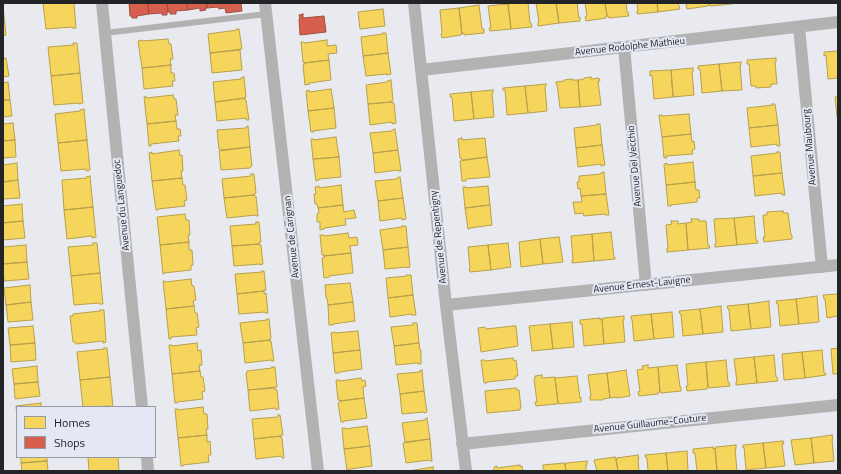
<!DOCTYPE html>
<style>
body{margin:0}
#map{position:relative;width:841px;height:474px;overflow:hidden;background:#e8eaf0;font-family:"Titillium Web",sans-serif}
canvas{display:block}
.frame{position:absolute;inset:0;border:4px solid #222428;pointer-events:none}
.legend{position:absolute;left:16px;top:406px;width:140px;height:52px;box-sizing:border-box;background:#e4e8f4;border:1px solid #969aa2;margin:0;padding:5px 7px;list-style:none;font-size:12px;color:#222428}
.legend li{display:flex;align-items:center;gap:8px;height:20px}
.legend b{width:20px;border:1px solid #969aa2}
</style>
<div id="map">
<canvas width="841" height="474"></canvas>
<div class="frame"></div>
<ul class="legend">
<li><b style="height:11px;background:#f6d55c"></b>Homes</li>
<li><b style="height:11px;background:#d6604d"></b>Shops</li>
</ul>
</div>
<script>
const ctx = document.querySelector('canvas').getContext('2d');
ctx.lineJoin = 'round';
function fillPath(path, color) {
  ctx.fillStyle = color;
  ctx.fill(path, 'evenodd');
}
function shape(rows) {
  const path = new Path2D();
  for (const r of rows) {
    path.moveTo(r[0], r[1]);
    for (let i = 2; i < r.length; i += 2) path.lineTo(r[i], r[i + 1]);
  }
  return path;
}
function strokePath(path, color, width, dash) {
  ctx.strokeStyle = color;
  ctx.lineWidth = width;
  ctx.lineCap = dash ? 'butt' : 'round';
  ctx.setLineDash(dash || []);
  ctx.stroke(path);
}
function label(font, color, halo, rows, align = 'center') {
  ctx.font = font + ' "Titillium Web",sans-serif';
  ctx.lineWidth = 4;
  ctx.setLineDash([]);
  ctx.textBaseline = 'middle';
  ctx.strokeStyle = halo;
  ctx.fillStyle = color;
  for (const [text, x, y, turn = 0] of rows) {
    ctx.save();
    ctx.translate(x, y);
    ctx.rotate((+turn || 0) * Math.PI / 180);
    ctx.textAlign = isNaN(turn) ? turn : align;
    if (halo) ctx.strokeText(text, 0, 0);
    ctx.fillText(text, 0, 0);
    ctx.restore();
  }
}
const homes = shape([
 [43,3,74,3,76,28,72,28,72,27,46,29,43,3],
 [513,3,528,3,530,23,531,23,532,27,511,29,508,4,513,3],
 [536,3,556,3,559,23,538,26,538,22,539,22,536,3],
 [556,3,577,3,579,18,580,17,580,21,559,23,556,3],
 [585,3,605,3,607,16,606,17,606,18,586,21,585,17,587,16,585,3],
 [605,3,626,3,627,12,628,12,629,16,609,18,608,16,607,16,605,3],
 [637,3,657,3,658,12,637,14,637,11,638,11,637,3],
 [657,3,678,3,680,9,658,12,657,3],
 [688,3,709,3,709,5,708,5,708,6,687,9,686,5,688,4,688,3],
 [709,3,731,3,732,4,710,6,709,3],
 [508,4,511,29,490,31,489,28,491,28,488,6,508,4],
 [479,5,482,29,484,29,484,33,464,35,464,33,462,34,459,8,479,5],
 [3,6,6,35,3,36,3,6],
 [459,8,462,34,461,34,461,35,442,38,441,34,442,33,440,10,459,8],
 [383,9,385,26,360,29,358,12,383,9],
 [237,29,239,29,242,49,210,53,208,34,237,30,237,29],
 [383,33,386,33,388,53,363,56,361,37,383,34,383,33],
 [168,39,169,44,171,44,173,59,170,59,171,65,142,68,138,41,142,40,142,41,168,39],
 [327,40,327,46,336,45,337,53,328,54,329,60,304,63,304,62,303,62,301,42,304,42,305,43,327,40],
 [73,43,77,43,80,73,51,76,48,47,74,45,73,43],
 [240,50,242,70,212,73,210,53,240,50],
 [838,51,838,78,828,79,826,55,824,56,824,52,838,51],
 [388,53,391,74,387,75,387,74,366,76,363,56,388,53],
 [3,58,6,58,9,76,3,77,3,58],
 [776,58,776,62,775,62,777,84,771,84,771,87,756,88,756,86,751,86,749,64,747,64,747,60,776,58],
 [329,60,331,80,309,83,310,84,305,85,303,65,304,65,304,63,329,60],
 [741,62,741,65,740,65,742,90,722,91,719,64,741,62],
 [719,64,722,91,702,93,700,69,698,69,698,66,719,64],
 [171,65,171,73,174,73,175,81,172,81,173,86,144,89,142,68,171,65],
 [693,68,693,72,692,72,694,95,673,97,671,70,693,68],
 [671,70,673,97,654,99,652,75,650,76,650,71,671,70],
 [80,73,83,103,79,104,79,103,54,105,51,76,80,73],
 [244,77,246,97,245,97,245,98,215,102,213,82,241,79,241,78,244,77],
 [591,77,591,79,599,78,600,81,598,81,601,105,580,107,578,80,584,79,584,78,591,77],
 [572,79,572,80,578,80,580,107,560,108,557,84,556,84,556,82,564,81,564,80,572,79],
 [391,80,393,100,392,100,392,102,368,104,366,85,387,82,387,81,391,80],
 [8,82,10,100,3,100,3,83,8,82],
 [546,84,546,86,545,87,547,111,528,113,525,86,546,84],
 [525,86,528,113,507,115,505,90,503,90,503,88,525,86],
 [331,89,334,108,308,111,306,91,309,90,309,92,331,89],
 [493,90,493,93,492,93,494,117,474,119,471,92,493,90],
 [471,92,474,119,454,121,452,97,450,97,450,94,471,92],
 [173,95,174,99,176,99,178,115,175,115,176,121,147,124,144,97,146,96,146,98,173,95],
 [838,96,838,117,837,117,835,97,838,96],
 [245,98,245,100,246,100,249,120,246,120,246,118,217,121,215,102,245,98],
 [3,100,10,100,12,116,3,117,3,100],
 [392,102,392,103,394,103,396,123,392,124,392,122,370,125,368,104,392,102],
 [772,104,775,104,778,125,749,128,747,108,773,105,772,104],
 [334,108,336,128,313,131,314,132,311,132,308,111,334,108],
 [84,109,87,140,58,143,55,114,80,111,80,110,84,109],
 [689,114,691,134,662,137,659,115,662,115,662,116,689,114],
 [176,121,177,129,180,129,181,136,178,136,179,141,151,144,151,146,149,146,147,124,176,121],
 [13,123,15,140,3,141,3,124,13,123],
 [597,124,600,124,602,145,576,148,574,128,597,125,597,124],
 [778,125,780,146,777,146,777,144,751,147,749,128,778,125],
 [248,126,250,147,220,150,219,149,217,130,246,128,246,127,248,126],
 [395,129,398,150,373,153,370,133,392,131,392,130,395,129],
 [691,134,692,142,694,141,695,149,692,150,693,154,666,156,667,158,664,158,662,137,691,134],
 [336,137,339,157,313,159,311,139,314,139,314,140,336,137],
 [462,138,462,140,485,138,487,157,462,160,461,158,460,158,458,139,462,138],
 [15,140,16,157,3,158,3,141,15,140],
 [87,140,90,170,86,171,86,169,61,171,58,143,87,140],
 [602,145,605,165,601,166,601,164,578,167,576,148,602,145],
 [250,147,252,166,250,167,250,168,221,170,219,151,250,147],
 [179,150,180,156,182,155,183,171,181,171,182,178,152,181,149,153,152,152,152,154,179,150],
 [398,150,401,171,398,171,398,170,375,173,373,153,398,150],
 [777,152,780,152,782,173,753,176,751,156,777,153,777,152],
 [339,157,341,177,319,179,319,180,316,181,313,159,339,157],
 [487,157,490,177,466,179,466,181,462,181,460,161,487,157],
 [693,162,695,182,666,185,664,164,667,163,667,165,693,162],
 [17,163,18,180,3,182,3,165,17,163],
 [604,172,606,194,581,196,580,188,578,189,577,182,579,182,579,176,601,174,601,173,604,172],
 [782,173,785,195,782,195,782,193,755,196,753,176,782,173],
 [251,174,254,174,256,193,254,194,254,195,224,198,222,179,251,176,251,174],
 [90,176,93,207,64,210,62,180,87,178,86,177,90,176],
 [400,177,403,198,378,201,375,181,397,179,397,178,400,177],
 [182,178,183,185,185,185,187,200,184,201,185,206,158,209,158,210,156,210,152,181,182,178],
 [18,180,20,198,3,199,3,182,18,180],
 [695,182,696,190,699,190,700,198,697,198,697,202,671,205,671,206,668,206,666,185,695,182],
 [341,185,343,205,318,208,317,204,315,204,314,194,316,194,315,187,319,186,319,188,341,185],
 [488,186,490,205,465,208,463,187,466,187,466,188,488,186],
 [606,194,609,215,605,215,605,214,584,216,583,213,575,214,573,202,582,202,581,196,606,194],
 [254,195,255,196,256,196,258,216,256,216,256,215,227,218,224,198,254,195],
 [403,198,406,219,402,220,402,218,380,221,378,201,403,198],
 [22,204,23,221,3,223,3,206,22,204],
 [343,205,344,212,354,210,356,218,345,219,346,225,324,228,324,229,320,230,320,222,317,222,317,214,319,213,318,208,343,205],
 [490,205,492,225,470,228,470,229,468,229,465,208,490,205],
 [93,207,96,237,92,238,92,236,67,239,64,210,93,207],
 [783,211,783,213,788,213,791,235,792,235,792,239,764,242,763,237,765,237,763,215,767,215,767,212,783,211],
 [185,214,186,220,189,220,190,235,188,235,189,242,160,245,157,217,185,214],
 [754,216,756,240,757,240,758,243,737,245,734,218,754,216],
 [734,218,737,245,715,247,715,244,716,244,714,219,734,218],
 [691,219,699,219,699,221,706,221,708,245,709,245,710,248,688,250,686,223,692,222,691,219],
 [23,221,25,238,3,240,3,223,23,221],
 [671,221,678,221,678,224,686,223,688,250,667,252,667,248,668,248,666,225,672,224,671,221],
 [256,222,259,222,261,242,259,242,259,244,232,246,230,226,256,224,256,222],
 [402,226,406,226,408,247,383,250,380,230,402,227,402,226],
 [611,232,614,257,615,257,615,259,594,261,592,234,611,232],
 [348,233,349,238,357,237,358,245,350,246,351,253,324,256,324,255,322,255,320,235,324,235,324,236,348,233],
 [592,234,594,261,572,263,572,260,573,260,571,236,592,234],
 [559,237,563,262,543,264,540,239,559,237],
 [540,239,543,264,521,267,519,242,540,239],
 [189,242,189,250,192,250,193,265,191,265,191,270,164,273,164,274,163,274,160,245,189,242],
 [93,243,97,243,100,273,71,276,68,247,93,245,93,243],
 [508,243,511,267,491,270,488,245,508,243],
 [259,244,259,245,261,245,263,264,260,265,260,264,234,266,232,246,259,244],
 [26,245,27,262,3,264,3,247,26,245],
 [488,245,491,270,470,272,469,269,470,269,468,247,488,245],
 [408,247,410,267,407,268,407,267,385,269,383,250,408,247],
 [351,253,353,273,329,276,329,277,324,278,322,258,324,258,324,256,351,253],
 [27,262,29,279,4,281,3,264,27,262],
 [262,271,264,271,266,290,264,290,264,291,237,294,235,274,262,272,262,271],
 [100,273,103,304,99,304,99,303,74,305,71,276,100,273],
 [407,275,411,275,413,295,388,298,386,278,407,276,407,275],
 [191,279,192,286,194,286,196,300,193,301,194,306,166,309,163,281,165,281,165,282,191,279],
 [350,283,353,302,328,305,327,298,326,298,325,285,350,283],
 [30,285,31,302,6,305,4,288,30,285],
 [264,291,264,294,266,293,268,313,265,313,265,312,239,314,237,294,264,291],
 [838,294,838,316,827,318,825,299,824,299,823,295,838,294],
 [413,295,416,315,412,315,412,314,390,317,388,298,413,295],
 [817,296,819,322,799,324,796,299,817,296],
 [796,299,799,324,780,326,778,304,777,304,776,301,796,299],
 [769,301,769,305,771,327,751,329,748,304,769,301],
 [31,302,33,320,8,322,6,305,31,302],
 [353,302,355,321,333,324,333,325,329,325,328,305,353,302],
 [748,304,751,329,731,331,729,309,728,309,727,306,748,304],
 [194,306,195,313,197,313,199,327,196,328,197,335,171,337,171,339,169,339,166,309,194,306],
 [721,306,723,332,703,334,700,309,721,306],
 [700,309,703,334,683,336,681,314,680,314,679,311,700,309],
 [100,310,104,310,106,342,103,343,103,341,76,344,75,342,73,342,70,316,73,316,73,314,100,311,100,310],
 [672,312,674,337,654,339,651,314,672,312],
 [651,314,654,339,634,341,632,319,631,319,631,316,651,314],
 [624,316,624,320,623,320,625,342,604,344,602,319,603,319,603,318,624,316],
 [600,318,600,320,602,319,604,344,584,346,582,324,580,324,580,320,600,318],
 [267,319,269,319,271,338,270,338,270,340,243,343,240,323,267,320,267,319],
 [572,322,574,347,553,349,550,324,572,322],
 [413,323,417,323,419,343,394,346,391,327,413,325,413,323],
 [550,324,553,349,532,351,529,326,550,324],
 [33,326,35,343,10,345,8,328,33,326],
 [513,326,516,326,518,346,481,352,478,328,485,327,486,329,513,326],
 [358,331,360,350,333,353,331,333,335,332,335,333,358,331],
 [270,340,270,342,271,341,274,361,271,361,271,360,245,363,243,343,270,340],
 [35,343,36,360,11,362,10,345,35,343],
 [197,343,198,351,201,350,202,365,199,365,200,371,172,374,169,345,172,345,172,346,197,343],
 [419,343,420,350,421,350,421,364,418,364,418,363,396,365,394,346,419,343],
 [104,348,107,348,110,377,80,380,77,352,104,349,104,348],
 [838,348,838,374,833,374,831,349,838,348],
 [360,350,362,369,339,372,339,373,335,373,333,353,360,350],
 [822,350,824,373,825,373,826,375,805,378,802,352,822,350],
 [802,352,805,378,784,380,782,354,802,352],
 [774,355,776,377,777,377,778,381,757,383,754,357,774,355],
 [754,357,757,383,736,385,736,382,737,382,734,359,754,357],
 [513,358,514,361,516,360,518,376,515,376,515,379,487,382,487,383,484,383,481,360,485,360,485,361,513,358],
 [726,360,728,382,729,382,730,386,709,388,709,387,708,387,706,362,726,360],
 [706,362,708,387,707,387,707,389,687,391,686,386,688,386,686,364,706,362],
 [648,365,648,368,658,367,660,392,658,392,658,394,639,396,638,392,640,391,637,370,643,369,642,366,648,365],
 [677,365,680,387,681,387,681,391,661,393,661,392,660,392,658,367,677,365],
 [37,366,38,382,14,384,12,369,37,366],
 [272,367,275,367,277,387,248,390,246,373,247,373,247,371,272,368,272,367],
 [422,370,424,391,400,394,397,374,420,372,419,371,422,370],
 [626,370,630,396,617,398,617,397,610,398,607,373,626,370],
 [200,371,201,377,203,377,205,391,202,392,203,399,177,402,177,403,175,403,172,374,200,371],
 [607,373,610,398,603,399,603,400,590,400,590,396,591,396,588,375,607,373],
 [542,375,542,378,555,377,558,403,557,403,557,404,536,406,535,402,537,402,534,379,535,379,535,376,542,375],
 [577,376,580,398,581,397,581,402,559,404,558,403,555,378,577,376],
 [110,377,113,407,110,407,110,406,83,407,80,380,110,377],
 [361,378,362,381,365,380,366,386,363,387,364,398,340,401,340,400,338,400,336,380,340,380,340,381,361,378],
 [38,382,40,396,15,399,14,384,38,382],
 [275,388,275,390,277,390,279,409,276,410,276,408,250,411,248,390,275,388],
 [516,388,517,390,519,390,521,408,520,408,520,410,487,413,485,391,516,388],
 [424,391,427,412,424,413,424,412,402,414,400,394,424,391],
 [364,398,367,418,344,421,344,422,341,422,338,403,340,402,340,401,364,398],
 [41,403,41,407,17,407,17,418,16,406,41,403],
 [203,407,204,414,207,414,208,429,206,429,207,435,178,438,175,409,178,409,178,410,203,407],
 [278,415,280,415,283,435,281,435,281,436,254,439,252,419,278,417,278,415],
 [427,418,430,439,405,442,402,423,425,420,425,419,427,418],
 [367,426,370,446,344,449,342,428,345,428,345,429,367,426],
 [207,435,207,442,210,441,211,455,208,455,209,462,183,465,183,466,181,466,178,438,207,435],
 [832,435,833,439,832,439,834,461,814,463,811,438,832,435],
 [281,436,281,438,282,438,284,458,282,458,281,456,256,459,254,439,281,436],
 [811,438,814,463,795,465,791,440,811,438],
 [430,439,432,461,430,461,429,460,406,463,403,443,430,439],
 [783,441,784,444,782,444,785,466,766,468,763,443,783,441],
 [763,443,766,468,746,470,744,447,743,448,743,445,763,443],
 [736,445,736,449,735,449,737,471,717,471,715,448,716,448,716,447,736,445],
 [370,446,372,466,350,469,350,470,347,470,344,449,370,446],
 [713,447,713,449,715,448,717,471,697,471,695,453,693,453,693,449,713,447],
 [687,451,688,471,668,471,666,453,687,451],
 [666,453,668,471,648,471,647,458,646,458,645,455,666,453],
 [638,455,639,459,638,459,639,471,618,471,616,459,618,458,617,458,638,455],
 [21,457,47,457,47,461,21,463,21,457],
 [88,457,118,457,119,471,89,471,88,457],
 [615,457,615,459,616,459,618,471,597,471,594,460,615,457],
 [47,461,48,471,22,471,21,463,47,461],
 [587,461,587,465,586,465,586,471,566,471,565,464,566,464,566,463,587,461],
 [564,463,564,464,565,464,566,471,545,471,544,469,543,469,543,465,564,463],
 [520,465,520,467,522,466,523,471,494,471,494,467,497,466,497,468,520,465],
 [433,467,434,471,408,471,433,467]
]);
fillPath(homes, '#f6d55c');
strokePath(homes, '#b6a04c', 1);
const shops = shape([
 [129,3,148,3,149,14,137,16,137,18,132,18,132,16,130,16,129,3],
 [148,3,167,3,168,12,167,12,167,15,162,15,162,13,149,14,148,3],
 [167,3,187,3,188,10,176,11,176,14,170,14,170,12,168,12,167,3],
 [187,3,207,3,207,8,205,8,206,10,200,11,200,8,188,10,187,3],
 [207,3,241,3,242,11,226,13,225,8,219,9,218,7,207,8,207,3],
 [303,14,303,18,324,16,326,32,300,35,299,19,300,18,299,15,303,14]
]);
fillPath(shops, '#d6604d');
strokePath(shops, '#a04e42', 1);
strokePath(shape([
 [105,33,266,14]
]), '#b3b2b3', 6);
strokePath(shape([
 [102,3,142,407],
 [265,3,318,471],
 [414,3,446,305,466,471],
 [799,27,822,267],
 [624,47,646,285],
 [421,70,624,47,838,22],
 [446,305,838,265],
 [462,444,838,405],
 [147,457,148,471]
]), '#b3b2b3', 12);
label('10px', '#222428', '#e4e8f4', [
 ["Avenue Rodolphe Mathieu",630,47,-6],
 ["Avenue Maubourg",810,147,-95],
 ["Avenue Del Vecchio",635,166,-95],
 ["Avenue du Languedoc",122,205,-96],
 ["Avenue de Carignan",292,237,-96],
 ["Avenue de Repentigny",439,237,-96],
 ["Avenue Ernest-Lavigne",642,285,-6],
 ["Avenue Guillaume-Couture",650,424,-6]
]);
</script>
